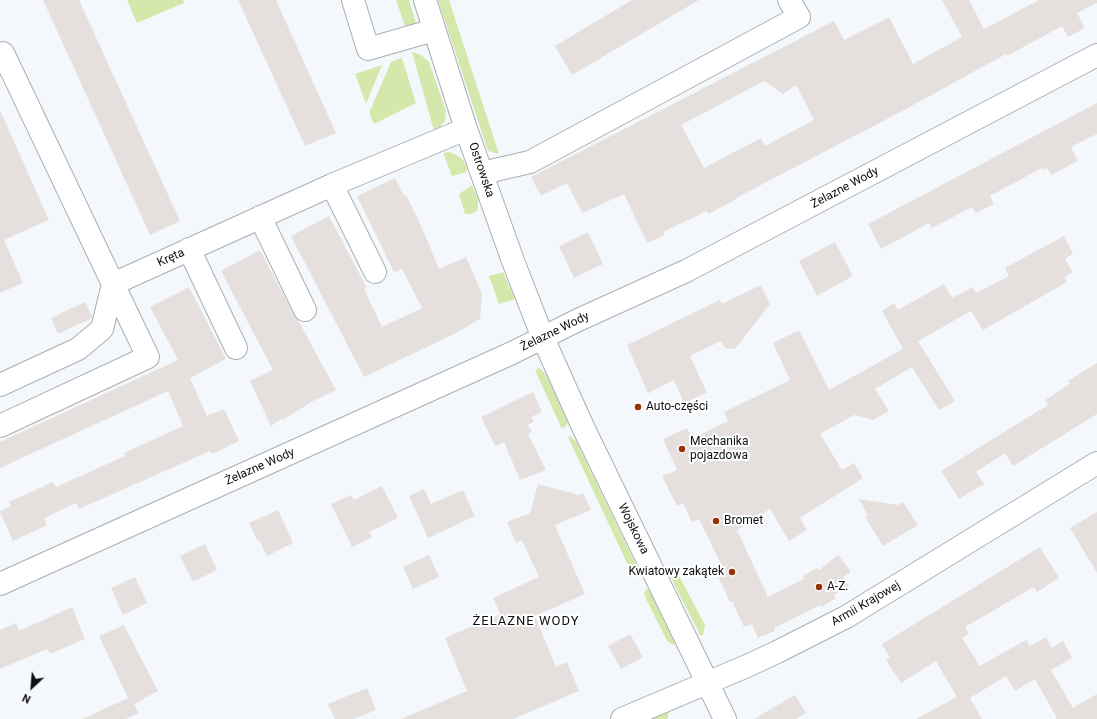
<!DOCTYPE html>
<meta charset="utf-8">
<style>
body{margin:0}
#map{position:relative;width:1097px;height:719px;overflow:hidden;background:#f4f8fc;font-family:Roboto,sans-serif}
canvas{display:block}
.north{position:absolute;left:12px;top:667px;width:40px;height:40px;-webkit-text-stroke:3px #fff;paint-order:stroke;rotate:206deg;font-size:11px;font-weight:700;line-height:16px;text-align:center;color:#0e0f10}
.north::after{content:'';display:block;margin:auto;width:14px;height:18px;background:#0e0f10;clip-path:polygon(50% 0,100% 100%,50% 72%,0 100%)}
</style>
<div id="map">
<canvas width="1097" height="719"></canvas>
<div class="north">N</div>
</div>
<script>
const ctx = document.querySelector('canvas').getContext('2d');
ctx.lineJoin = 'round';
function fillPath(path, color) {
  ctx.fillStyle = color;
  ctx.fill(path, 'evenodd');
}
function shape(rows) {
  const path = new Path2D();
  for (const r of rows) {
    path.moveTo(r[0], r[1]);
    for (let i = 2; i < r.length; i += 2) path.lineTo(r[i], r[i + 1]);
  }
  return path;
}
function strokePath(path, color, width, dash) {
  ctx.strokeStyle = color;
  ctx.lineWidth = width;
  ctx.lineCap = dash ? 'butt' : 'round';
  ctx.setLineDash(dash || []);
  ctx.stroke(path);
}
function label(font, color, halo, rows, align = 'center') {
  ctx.font = font + ' Roboto,sans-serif';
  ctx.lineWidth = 4;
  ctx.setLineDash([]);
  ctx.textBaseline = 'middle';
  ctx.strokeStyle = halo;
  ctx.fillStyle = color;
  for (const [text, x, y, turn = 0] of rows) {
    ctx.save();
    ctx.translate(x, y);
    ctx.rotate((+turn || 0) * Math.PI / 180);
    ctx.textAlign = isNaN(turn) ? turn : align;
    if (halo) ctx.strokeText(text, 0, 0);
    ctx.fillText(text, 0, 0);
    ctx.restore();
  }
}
fillPath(shape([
 [127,0,183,0,184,3,137,23],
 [396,0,409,0,418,30,407,32],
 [438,0,449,0,499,154,488,151],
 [412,52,421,55,429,62,446,111,445,121,440,127,434,131],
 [402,58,416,103,374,124,370,115,370,111,391,62],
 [382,65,366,104,355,74],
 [450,152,458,156,463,160,467,168,466,172,452,176,443,153],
 [472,185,478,199,478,207,477,211,471,214,465,214,459,194],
 [503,272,515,299,499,304,489,276],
 [539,368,541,369,546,375,567,419,568,423,564,428,561,427,535,370],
 [570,436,576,441,640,573,640,575,637,577,633,576,568,437],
 [665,566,676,570,705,625,703,635,700,635],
 [647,589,650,590,675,644,674,645,667,641,646,599,644,593],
 [669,709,668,719,648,719]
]), '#d5e8ab');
fillPath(shape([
 [43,0,79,0,180,221,150,235],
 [238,0,276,0,336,133,305,146],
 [632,0,699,0,572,75,555,46],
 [942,0,969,0,984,29,1039,0,1097,0,1097,3,1077,13,1085,28,1068,37,1062,26,1007,56,1006,54,906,109,736,198,737,199,708,214,707,211,663,232,665,235,647,243,624,194,582,213,567,183,541,196,531,177,834,21,844,40,889,17,913,64,962,37],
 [764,81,783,94,796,85,814,120,765,146,761,138,704,168,681,125],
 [1097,103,1097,134,1071,147,1078,161,1051,175,1047,168,1043,170,1042,168,990,196,994,204,976,213,972,207,932,228,929,223,881,249,868,224],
 [0,110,49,220,4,240,23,283,0,293],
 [395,178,404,196,406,195,417,217,428,242,439,269,466,257,482,294,480,319,454,334,364,377,291,236,329,216,367,288,364,289,382,327,422,308,402,269,394,272,357,196],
 [588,232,603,264,574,278,559,246],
 [1064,236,1073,254,1065,259,1073,272,1064,277,1067,282,983,330,971,311,918,341,955,401,939,410,912,367,875,389,889,411,873,420,854,415,820,434,842,470,854,463,863,478,800,518,807,530,789,541,770,509,737,530,768,597,804,579,803,576,817,568,819,570,838,555,851,572,843,577,849,586,834,595,836,598,822,607,820,605,774,628,775,631,758,638,752,624,744,627,732,601,730,602,715,570,722,566,699,519,692,522,683,503,677,506,662,476,677,470,663,439,687,428,692,439,728,421,724,412,790,380,773,343,799,330,829,390,903,349,882,311,894,303,898,310,944,284,952,298,973,287,976,293,1009,276,1005,268],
 [835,242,853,276,817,296,799,261],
 [260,250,294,315,298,320,336,390,313,401,283,420,283,418,271,426,250,381,273,370,221,271],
 [761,285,770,304,735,349,725,348,721,341,690,356,707,393,684,403,674,380,648,393,627,345,720,300,722,304],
 [189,287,226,359,190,378,207,416,224,409,239,441,212,454,210,451,79,509,76,503,44,518,47,525,13,541,0,512,0,511,11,506,9,502,53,482,56,487,125,456,124,453,183,426,168,391,0,468,0,442,178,360,150,307],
 [85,302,92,316,92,318,58,334,51,318],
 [1097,363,1097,414,1013,466,1005,453,976,472,984,484,959,499,941,471,1048,405,1045,400,1070,384,1068,381],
 [533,392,542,412,531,417,534,422,528,425,532,432,528,434,546,470,520,480,504,442,495,446,481,417],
 [538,484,579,495,583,493,591,510,555,525,585,594,535,616,556,667,567,662,579,691,513,719,401,719,467,691,445,638,500,614,493,598,539,577,522,540,516,543,507,522,530,513],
 [382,486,398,518,369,532,372,537,352,547,331,504,351,495,354,500],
 [424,489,431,504,463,490,475,516,428,538,409,496],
 [859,499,898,505,903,502,918,525,883,546,865,517,868,516],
 [278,510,293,543,267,556,259,540,257,540,249,523],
 [1097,512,1097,573,1070,528],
 [205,544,217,570,193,582,180,556],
 [1040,547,1059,578,1037,592,1034,587,965,627,969,634,962,638,980,666,1026,640,1030,646,1046,637,1052,648,1063,641,1072,658,1051,670,1073,708,1097,694,1097,719,1055,719,1057,718,1035,679,1015,691,1006,676,970,698,982,719,916,719,957,697,936,661,901,683,886,660,890,658,882,644],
 [429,555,439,577,413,589,403,567],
 [135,577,147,603,123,615,111,588],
 [72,607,85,639,50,654,47,649,0,669,0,630,16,623,19,631],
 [124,625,158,691,134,704,139,713,126,719,82,719,128,698,99,636],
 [630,634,643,657,621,669,608,646],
 [367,688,376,710,354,719,335,719,328,704],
 [795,695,806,713,796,719,754,719]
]), '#e5e0de');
const minor = shape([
 [353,0,368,49,434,30],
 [425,0,466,129,513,261,543,338,583,427,725,719],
 [0,54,3,53,113,284,332,185,466,129],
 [482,173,530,162,799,17,789,0],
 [332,185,375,272],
 [260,217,305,310],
 [189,249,236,348],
 [0,385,78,349,102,329,113,284],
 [0,426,148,357,113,284],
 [0,584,512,353,576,321,686,271,1097,55],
 [622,719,747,666,777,652,846,617,1097,463]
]);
strokePath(minor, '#aaaeb1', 24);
strokePath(minor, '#fff', 22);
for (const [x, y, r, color] of [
 [638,407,4,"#973300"],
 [682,449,4,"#973300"],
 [716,521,4,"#973300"],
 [732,572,4,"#973300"],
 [819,587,4,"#973300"]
]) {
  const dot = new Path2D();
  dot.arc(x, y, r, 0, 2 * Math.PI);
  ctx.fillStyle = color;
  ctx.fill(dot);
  strokePath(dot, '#fff', 1.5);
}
label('12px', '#0e0f10', '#fff', [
 ["Ostrowska",481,170,71],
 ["Żelazne Wody",845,188,-28],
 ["Kręta",171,258,-24],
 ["Żelazne Wody",555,332,-26],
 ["Żelazne Wody",260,467,-24],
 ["Wojskowa",633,529,64],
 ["Armii Krajowej",866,604,-30]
]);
label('12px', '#0e0f10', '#fff', [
 ["Auto-części",646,407],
 ["Mechanika",690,442],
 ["pojazdowa",690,456],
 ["Bromet",724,521],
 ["Kwiatowy zakątek",724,572,"right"],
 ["A-Z.",827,587]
], 'left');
ctx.letterSpacing = '1px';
label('13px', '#0e0f10', '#fff', [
 ["ŻELAZNE WODY",526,622]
]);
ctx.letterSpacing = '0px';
</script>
